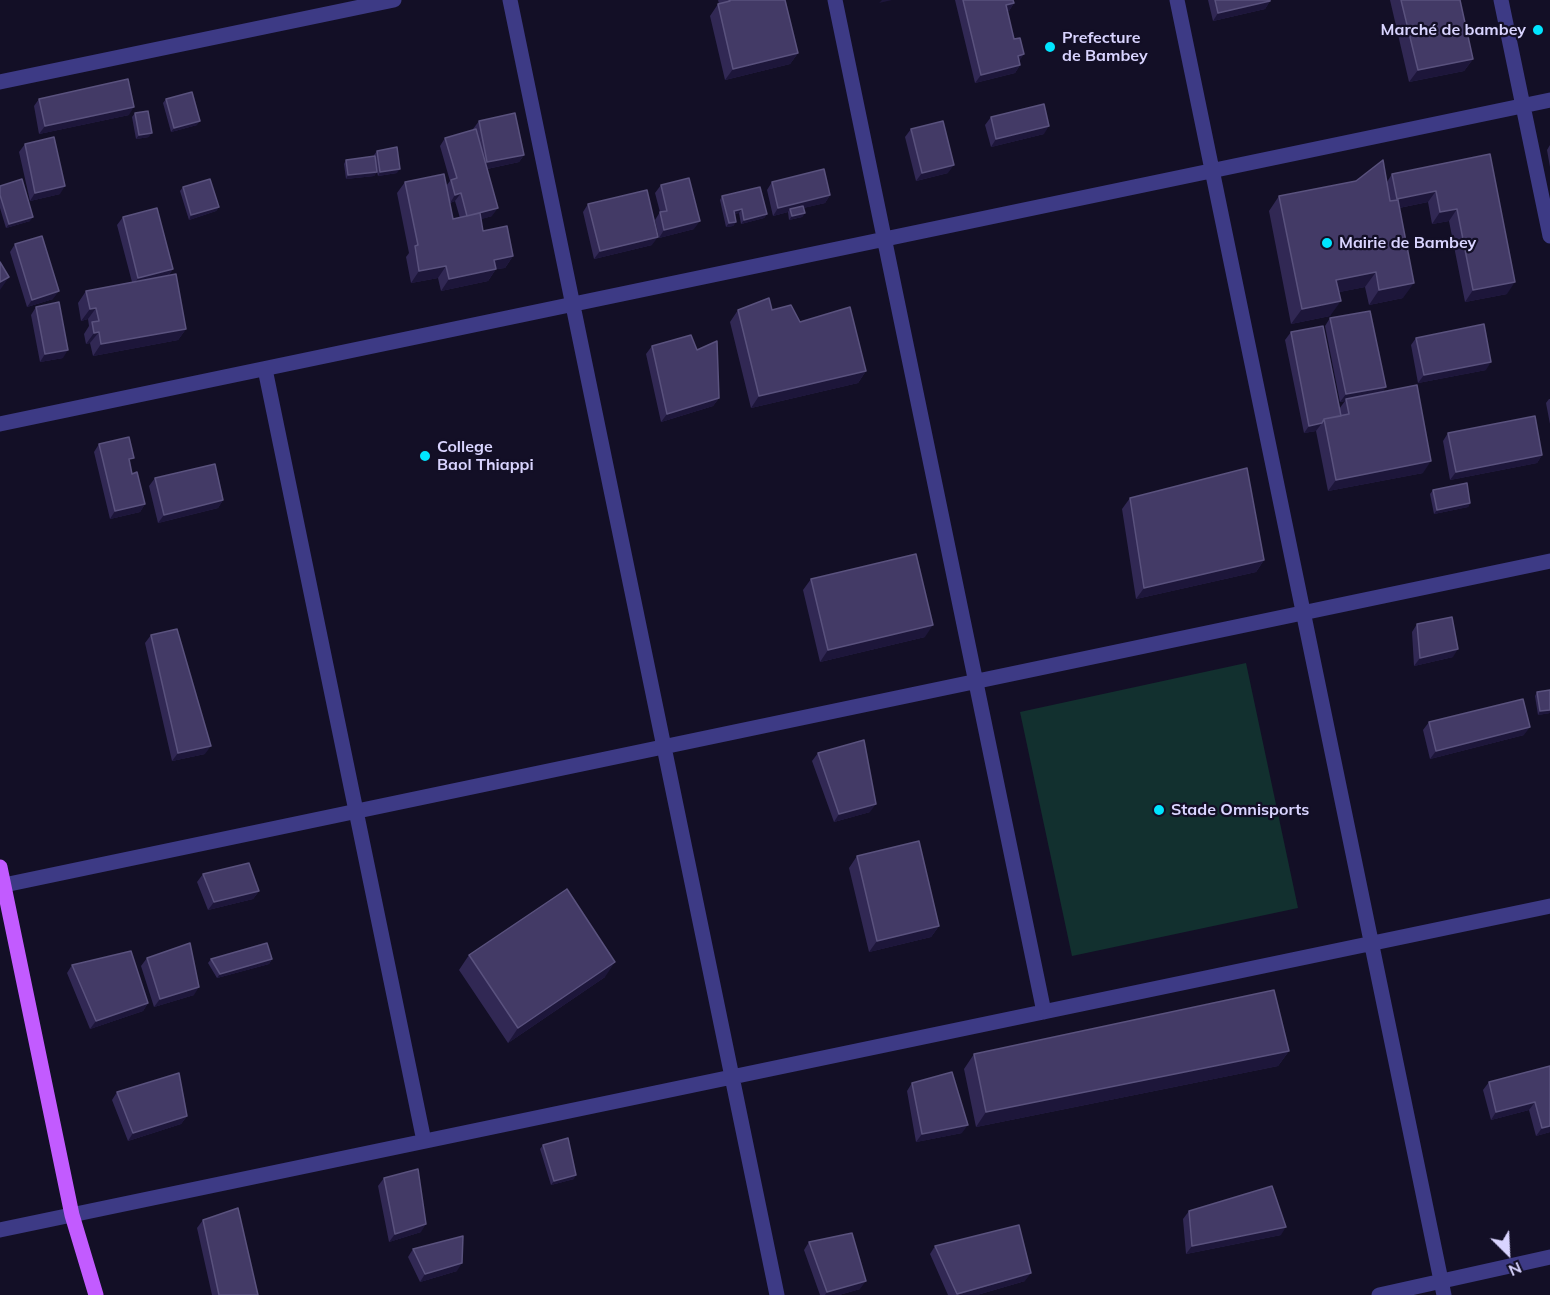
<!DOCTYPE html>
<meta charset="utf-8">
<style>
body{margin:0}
#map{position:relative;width:1550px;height:1295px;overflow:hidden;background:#130f26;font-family:Mulish,sans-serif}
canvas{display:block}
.north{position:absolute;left:1478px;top:1223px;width:60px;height:60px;-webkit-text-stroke:4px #130f26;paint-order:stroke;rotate:156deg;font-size:16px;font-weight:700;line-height:24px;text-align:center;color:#d9d4ff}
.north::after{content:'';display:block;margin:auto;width:21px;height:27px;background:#d9d4ff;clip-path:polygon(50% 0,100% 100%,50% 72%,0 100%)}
</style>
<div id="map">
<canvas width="1550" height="1295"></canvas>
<div class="north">N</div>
</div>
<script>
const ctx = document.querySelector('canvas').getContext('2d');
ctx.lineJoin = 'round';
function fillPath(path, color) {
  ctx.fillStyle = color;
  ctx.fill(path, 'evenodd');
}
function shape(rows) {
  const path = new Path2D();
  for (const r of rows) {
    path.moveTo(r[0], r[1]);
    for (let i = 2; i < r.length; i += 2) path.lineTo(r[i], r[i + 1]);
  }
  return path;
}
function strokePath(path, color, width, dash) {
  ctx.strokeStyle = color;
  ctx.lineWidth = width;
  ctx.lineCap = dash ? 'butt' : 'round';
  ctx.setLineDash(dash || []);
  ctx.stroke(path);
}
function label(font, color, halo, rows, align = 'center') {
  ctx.font = font + ' Mulish,sans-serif';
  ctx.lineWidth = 4.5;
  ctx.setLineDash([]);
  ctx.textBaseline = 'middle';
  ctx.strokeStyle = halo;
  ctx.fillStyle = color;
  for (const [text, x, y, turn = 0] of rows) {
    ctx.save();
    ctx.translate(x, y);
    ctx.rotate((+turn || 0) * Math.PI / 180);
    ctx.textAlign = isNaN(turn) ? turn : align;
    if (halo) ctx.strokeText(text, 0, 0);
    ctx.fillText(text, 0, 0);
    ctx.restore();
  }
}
fillPath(shape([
 [1246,663,1298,908,1072,956,1020,712]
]), '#12302f');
strokePath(shape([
 [510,0,777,1295],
 [835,0,1044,1012],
 [1177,0,1444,1295],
 [1501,0,1550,236],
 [0,82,394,0],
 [265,369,424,1141],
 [0,424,1550,100],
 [0,886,1550,561],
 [0,1230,1550,906],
 [1379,1295,1550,1257]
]), '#3d3a85', 15);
strokePath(shape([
 [0,867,72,1215,96,1295]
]), '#c25bff', 15);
fillPath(shape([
 [718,0,785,0,798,53,790,64,725,80,710,16,718,4,719,4],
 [955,0,1013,0,1014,3,1009,11,1007,11,1020,65,1015,73,975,83],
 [1208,0,1270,0,1270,1,1265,9,1213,21],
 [1390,0,1460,0,1473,59,1464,71,1409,82],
 [39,99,129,115,39,134,34,106],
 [166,99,197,125,171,132,163,103],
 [135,113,149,137,136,139,132,117],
 [991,117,1044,134,991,147,985,125],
 [479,121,524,155,519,162,487,169,492,216,481,219,483,231,513,256,505,268,496,269,488,281,441,291,438,278,411,283,406,257,409,253,397,193,405,182,446,186,450,181,440,146,445,138,473,130,473,129],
 [455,201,460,218,453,219,450,203],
 [911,129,948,173,916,181,905,137],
 [25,144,60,194,30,201,19,152],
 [1550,145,1550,167,1547,150],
 [377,151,397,173,378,176,377,172,374,176,346,179,344,164,346,160,374,156,374,155],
 [1490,154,1507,294,1465,302,1449,221,1432,224,1428,202,1399,208,1403,298,1369,305,1365,287,1339,292,1330,316,1291,324,1269,211,1279,196,1387,182,1392,174],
 [772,182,830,195,825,203,803,208,805,213,802,217,789,220,788,212,773,216,767,190],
 [661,185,694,229,659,238,655,220,660,212,655,193],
 [0,186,30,221,6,228,0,208],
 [183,187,219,207,216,211,189,220,180,191],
 [722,196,767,214,764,218,741,224,739,213,734,214,736,222,733,226,726,227,720,200],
 [588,204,652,245,594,259,583,212],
 [123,217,173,269,168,276,186,329,178,340,93,356,90,343,86,344,84,334,89,326,88,319,81,321,78,303,86,291,132,282,117,225],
 [15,244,53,299,27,307,10,252],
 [36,307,63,358,40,362,31,315],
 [738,310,772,310,800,322,866,371,858,383,751,408,730,322],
 [1330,318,1386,387,1382,392,1423,473,1328,491,1316,431,1304,433,1285,340,1291,332,1339,409,1345,401,1340,402,1325,326],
 [1416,338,1486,370,1418,383,1411,345],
 [652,346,697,350,719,398,713,406,661,422,646,354],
 [1549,399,1550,399,1550,424,1546,403],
 [1448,433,1542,455,1537,463,1450,480,1443,441],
 [99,444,130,463,132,474,145,504,140,512,110,519,94,452],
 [155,478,223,500,218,508,158,523,149,486],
 [1433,490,1470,503,1468,507,1434,514,1430,494],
 [1130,498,1264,560,1256,572,1136,599,1122,509],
 [811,579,925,637,820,662,803,590],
 [1417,624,1453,657,1414,666,1412,632],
 [151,635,205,754,172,761,145,643],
 [1550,690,1550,713,1538,715,1535,696,1537,692],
 [1429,722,1524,735,1430,759,1423,730],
 [818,753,870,812,834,822,812,761],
 [857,856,939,926,931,937,869,952,849,868],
 [203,874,259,891,253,899,208,910,197,882],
 [469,955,605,977,508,1043,459,970],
 [147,958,194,995,154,1007,141,966],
 [211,959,272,959,269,964,217,978,208,963],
 [72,965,148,1003,143,1011,90,1029,67,973],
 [1289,1051,1278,1066,976,1127,964,1069,974,1054],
 [1550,1066,1550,1132,1536,1136,1529,1110,1491,1120,1483,1090,1489,1082],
 [912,1083,962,1133,916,1142,907,1091],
 [117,1092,187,1116,181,1124,128,1141,112,1100],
 [543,1145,574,1179,551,1185,540,1149],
 [384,1178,421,1232,389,1242,378,1186],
 [1189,1211,1281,1235,1186,1254,1183,1219],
 [203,1220,258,1295,212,1295,197,1228],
 [809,1242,860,1289,839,1295,820,1295,804,1250],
 [935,1246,1025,1281,977,1295,948,1295,930,1254],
 [413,1249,457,1271,420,1282,408,1257]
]), '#312854');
fillPath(shape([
 [882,0,892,0,879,3],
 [1270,1,1265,9,1213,21,1218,13],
 [1014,3,1009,11,1000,13,1006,5],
 [798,53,790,64,725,80,733,69],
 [1024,54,1019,62,1018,56],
 [1473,59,1464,71,1409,82,1418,70],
 [1020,65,1015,73,975,83,981,75],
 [134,107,129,115,39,134,45,126],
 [200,121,197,125,171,132,174,128],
 [1049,126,1044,134,991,147,996,139],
 [152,133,149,137,136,139,139,135],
 [524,155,519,162,482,170,487,162],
 [954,165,948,173,916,181,922,173],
 [400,169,397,173,378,176,380,172],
 [377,172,374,176,346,179,348,175],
 [65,186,60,194,30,201,35,193],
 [1436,191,1428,202,1389,210,1397,199],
 [461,193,455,201,450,203,455,195],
 [830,195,825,203,791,211,790,209,788,212,773,216,778,208],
 [219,207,216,211,189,220,191,215],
 [498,208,492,216,462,225,467,217],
 [742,209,739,213,731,215,734,211],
 [1457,209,1449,221,1432,224,1440,212],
 [805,213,802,217,789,220,792,216],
 [767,214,764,218,741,224,744,220],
 [33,217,30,221,6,228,9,224],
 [700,221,694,229,659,238,664,230],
 [736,222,733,226,726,227,729,223],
 [658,237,652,245,594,259,600,251],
 [513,256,505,268,496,269,488,281,441,291,449,279,494,260],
 [446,266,438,278,411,283,419,271],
 [173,269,167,277,133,286,138,278],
 [1376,272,1365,287,1325,295,1336,280],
 [9,277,0,290,0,282],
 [1515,282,1507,294,1465,302,1473,290],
 [1414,283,1403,298,1369,305,1379,290],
 [59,291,53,299,27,307,32,300],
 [1341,301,1330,316,1291,324,1302,309],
 [96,308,88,319,81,321,90,309],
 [186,329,178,340,93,356,101,344],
 [99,332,90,343,86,344,94,333],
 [68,350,63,358,40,362,45,354],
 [1491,362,1486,370,1418,383,1424,375],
 [866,371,858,383,751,408,759,396],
 [1386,387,1381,395,1346,399,1345,401,1340,402,1346,394],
 [719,398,713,406,661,422,667,414],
 [1322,423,1316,431,1304,433,1309,426],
 [1542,455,1537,463,1450,480,1456,472],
 [1431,461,1423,473,1328,491,1336,480],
 [223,500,218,508,158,523,164,515],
 [1470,503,1468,507,1434,514,1437,510],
 [145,504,140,512,110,519,115,511],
 [1264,560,1256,572,1136,599,1144,588],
 [933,625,925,637,820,662,828,650],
 [1458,649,1453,657,1414,666,1420,658],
 [1550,710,1550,713,1538,715,1540,711],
 [1530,727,1524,735,1430,759,1436,751],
 [211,746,205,754,172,761,178,753],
 [876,804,870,812,834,822,839,814],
 [259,891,253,899,208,910,214,902],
 [939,926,931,937,869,952,877,941],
 [272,959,269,964,217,978,220,974],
 [615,962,605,977,508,1043,518,1028],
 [199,987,194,995,154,1007,160,999],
 [148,1003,143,1011,90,1029,96,1021],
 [1289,1051,1278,1066,976,1127,986,1112],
 [1535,1102,1529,1110,1491,1120,1496,1112],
 [187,1116,181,1124,128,1141,133,1133],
 [968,1125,962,1133,916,1142,922,1134],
 [1550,1126,1550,1132,1536,1136,1542,1128],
 [576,1175,574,1179,551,1185,554,1181],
 [426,1224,421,1232,389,1242,395,1234],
 [1286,1227,1281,1235,1186,1254,1192,1246],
 [462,1263,457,1271,420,1282,425,1274],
 [1031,1273,1025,1281,977,1295,957,1295],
 [866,1281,860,1289,839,1295,825,1295,827,1292]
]), '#1d163a');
const building = shape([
 [729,0,785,0,798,53,733,69,718,4,730,1,729,0],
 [963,0,1013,0,1014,3,1006,5,1014,39,1020,38,1024,54,1018,56,1020,65,981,75,963,0],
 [1215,0,1270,0,1270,1,1218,13,1215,0],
 [1401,0,1460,0,1473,59,1418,70,1401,0],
 [128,79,134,107,45,126,39,99,128,79],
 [192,92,200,121,174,128,166,99,192,92],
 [1044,104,1049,126,996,139,991,117,1044,104],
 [148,111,152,133,139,135,135,113,148,111],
 [515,113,524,155,487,162,479,121,515,113],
 [943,121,954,165,922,173,911,129,943,121],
 [476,129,498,208,467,216,461,193,455,195,451,180,457,178,445,138,476,129],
 [54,137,65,186,35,193,25,144,54,137],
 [397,147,400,169,380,172,377,151,397,147],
 [1490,154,1515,282,1473,290,1457,209,1440,212,1436,191,1397,199,1392,174,1490,154],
 [375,156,377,172,348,175,346,160,375,156],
 [1383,160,1390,201,1398,200,1414,283,1379,290,1376,272,1336,280,1341,301,1302,309,1279,196,1356,181,1383,160],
 [824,169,830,195,778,208,772,182,824,169],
 [444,174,453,219,480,213,483,231,507,226,513,256,494,260,496,269,449,279,446,266,419,271,415,246,418,245,405,182,444,174],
 [689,178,700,221,664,230,660,212,667,211,661,185,689,178],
 [22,179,33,217,9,224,0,195,0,186,22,179],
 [210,179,219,207,191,215,183,187,210,179],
 [760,187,767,214,744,220,742,209,734,211,736,222,729,223,722,196,760,187],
 [647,190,658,237,600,251,588,204,647,190],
 [803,206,805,213,792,216,790,209,803,206],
 [157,208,173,269,138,278,123,217,157,208],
 [42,236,59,291,32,300,15,244,42,236],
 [0,262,9,277,0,282,0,262],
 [176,274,186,329,101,344,99,332,94,333,92,322,99,321,96,308,90,309,86,291,176,274],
 [769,298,772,310,791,305,800,322,850,307,866,371,759,396,738,310,769,298],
 [59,302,68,350,45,354,36,307,59,302],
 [1370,311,1386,387,1346,394,1330,318,1370,311],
 [1484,324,1491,362,1424,375,1416,338,1484,324],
 [1323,326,1341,416,1324,419,1322,423,1309,426,1291,332,1323,326],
 [691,335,697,350,717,341,719,398,667,414,652,346,691,335],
 [1417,385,1431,461,1336,480,1324,419,1349,414,1346,399,1417,385],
 [1535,416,1542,455,1456,472,1448,433,1535,416],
 [129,437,134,458,129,459,132,474,137,472,145,504,115,511,99,444,129,437],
 [215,464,223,500,164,515,155,478,215,464],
 [1247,468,1264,560,1144,588,1130,498,1247,468],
 [1467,483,1470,503,1437,510,1433,490,1467,483],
 [916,554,933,625,828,650,811,579,916,554],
 [1452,617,1458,649,1420,658,1417,624,1452,617],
 [177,629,211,746,178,753,151,635,177,629],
 [1550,690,1550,710,1540,711,1537,692,1550,690],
 [1523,699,1530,727,1436,751,1429,722,1523,699],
 [864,740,876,804,839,814,818,753,864,740],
 [919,841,939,926,877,941,857,856,919,841],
 [249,863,259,891,214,902,203,874,249,863],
 [567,889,615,962,518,1028,469,955,567,889],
 [190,943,199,987,160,999,147,958,190,943],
 [267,943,272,959,220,974,211,959,267,943],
 [131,951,148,1003,96,1021,72,965,131,951],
 [1274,990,1289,1051,986,1112,974,1054,1274,990],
 [1550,1066,1550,1126,1542,1128,1535,1102,1496,1112,1489,1082,1550,1066],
 [952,1072,968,1125,922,1134,912,1083,952,1072],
 [179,1073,187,1116,133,1133,117,1092,179,1073],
 [568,1138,576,1175,554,1181,543,1145,568,1138],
 [418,1169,426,1224,395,1234,384,1178,418,1169],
 [1272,1186,1286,1227,1192,1246,1189,1211,1272,1186],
 [238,1208,258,1295,219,1295,203,1220,238,1208],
 [1019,1225,1031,1273,957,1294,935,1246,1019,1225],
 [852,1233,866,1281,827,1292,809,1242,852,1233],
 [463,1236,462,1263,425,1274,413,1249,463,1236]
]);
fillPath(building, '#433a66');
strokePath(building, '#5a527e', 1.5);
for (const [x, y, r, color] of [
 [1538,30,6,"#00e5ff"],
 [1050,47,6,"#00e5ff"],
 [1327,243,6,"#00e5ff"],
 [425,456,6,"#00e5ff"],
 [1159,810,6,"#00e5ff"]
]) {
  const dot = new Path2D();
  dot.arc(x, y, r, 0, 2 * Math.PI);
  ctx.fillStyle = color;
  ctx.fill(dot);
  strokePath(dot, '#130f26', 2);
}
label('bold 16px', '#d9d4ff', '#130f26', [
 ["Marché de bambey",1526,30,"right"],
 ["Prefecture",1062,38],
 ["de Bambey",1062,56],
 ["Mairie de Bambey",1339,243],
 ["College",437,447],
 ["Baol Thiappi",437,465],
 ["Stade Omnisports",1171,810]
], 'left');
</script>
